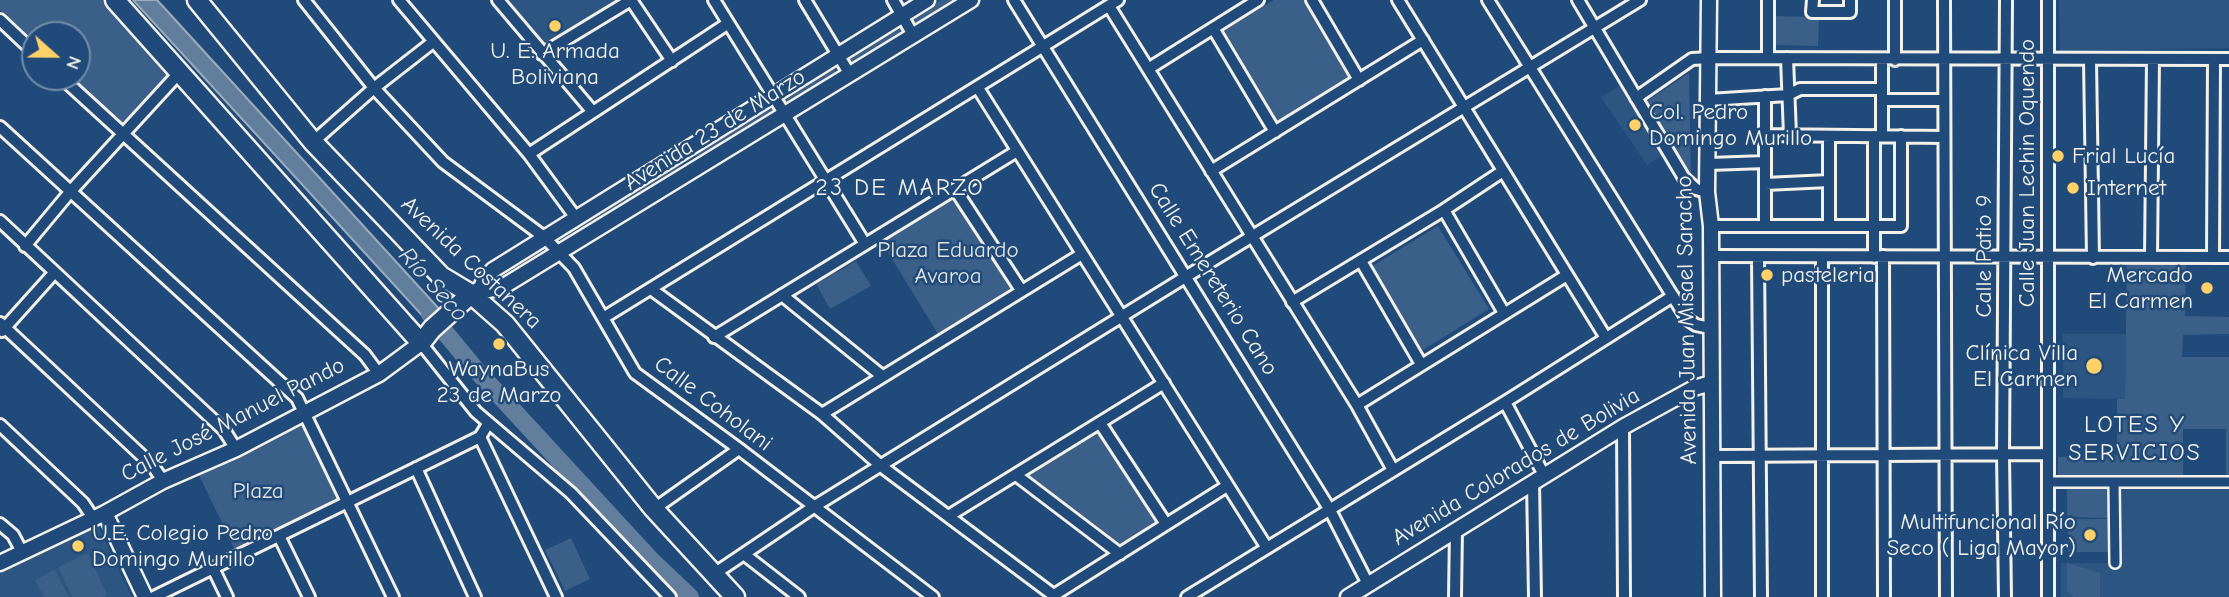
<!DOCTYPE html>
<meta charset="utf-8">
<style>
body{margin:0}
#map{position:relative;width:2229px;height:597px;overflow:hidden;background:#1f4a7a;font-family:"Comic Neue",sans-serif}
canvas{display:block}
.north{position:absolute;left:21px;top:21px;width:70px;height:70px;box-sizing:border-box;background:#1f4a7a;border:2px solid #748da6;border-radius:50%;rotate:111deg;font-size:19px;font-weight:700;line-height:28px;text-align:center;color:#f4f1e8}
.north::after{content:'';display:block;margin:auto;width:24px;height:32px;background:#ffd166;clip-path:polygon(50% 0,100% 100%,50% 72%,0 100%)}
</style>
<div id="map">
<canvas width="2229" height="597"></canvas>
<div class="north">N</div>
</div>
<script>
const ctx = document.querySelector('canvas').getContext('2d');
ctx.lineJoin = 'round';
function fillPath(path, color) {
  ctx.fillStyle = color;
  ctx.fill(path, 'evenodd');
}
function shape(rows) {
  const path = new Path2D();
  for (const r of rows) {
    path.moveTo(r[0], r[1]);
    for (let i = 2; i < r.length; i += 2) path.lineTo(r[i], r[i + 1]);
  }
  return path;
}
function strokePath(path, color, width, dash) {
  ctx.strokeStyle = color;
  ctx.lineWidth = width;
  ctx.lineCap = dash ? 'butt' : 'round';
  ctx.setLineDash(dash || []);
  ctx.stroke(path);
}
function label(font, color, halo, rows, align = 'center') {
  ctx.font = font + ' "Comic Neue",sans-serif';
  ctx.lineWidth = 5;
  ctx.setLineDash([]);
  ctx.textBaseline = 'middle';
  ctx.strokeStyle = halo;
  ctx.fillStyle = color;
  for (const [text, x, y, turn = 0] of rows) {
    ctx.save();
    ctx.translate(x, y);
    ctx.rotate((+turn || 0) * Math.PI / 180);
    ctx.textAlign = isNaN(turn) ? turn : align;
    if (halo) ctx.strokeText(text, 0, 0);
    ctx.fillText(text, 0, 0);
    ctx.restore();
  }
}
fillPath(shape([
 [504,0,624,0,542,49],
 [2059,0,2229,0,2229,48,2060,51],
 [1624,83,1667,153,1647,165,1601,97],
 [2063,334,2126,334,2125,399,2063,398],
 [2119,487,2229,487,2229,597,2061,597,2061,563,2119,563],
 [96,522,132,597,0,597,0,570]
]), '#2d5581');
fillPath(shape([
 [0,0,104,0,170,71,122,123,72,77,77,77,77,35,35,35,35,43,0,10],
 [941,0,956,0,915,26,911,19],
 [1274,0,1304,0,1354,80,1280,128,1222,32],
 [1772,16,1819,17,1818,46,1772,45],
 [899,27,902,32,852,64,849,59],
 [833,67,837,73,787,104,783,98],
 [1689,73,1691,175,1643,104],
 [772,107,775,112,698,159,695,155],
 [677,162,681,168,561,243,557,237],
 [957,195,1014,286,938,334,881,241],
 [1438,226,1489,309,1423,350,1369,268],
 [2127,260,2186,260,2185,316,2229,317,2229,334,2183,335,2182,357,2229,357,2229,477,2226,477,2226,429,2183,429,2183,478,2058,478,2058,457,2117,455,2117,399,2125,399],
 [856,261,871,286,830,309,816,284],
 [304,421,342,496,235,550,198,473],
 [1098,430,1158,523,1122,547,1027,477],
 [2067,489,2109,489,2109,518,2067,517],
 [2068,519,2113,519,2113,552,2068,552],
 [571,538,590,579,565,591,545,550],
 [88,553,107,595,103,597,72,597,58,567],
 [2067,563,2100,573,2100,597,2073,597,2067,591],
 [54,570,55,570,69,597,44,597,35,580]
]), '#3a5f88');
const water = shape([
 [133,0,157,0,169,13,442,312,430,324,133,0]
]);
fillPath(water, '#627e9d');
strokePath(water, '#9cacbb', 2);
strokePath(shape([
 [430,314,476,370,651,560,690,597]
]), '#627e9d', 18);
const pedestrian = shape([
 [2049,482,2229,482],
 [2114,482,2115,563]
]);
const minor = shape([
 [304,0,374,88,443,162,544,237,574,268,635,373,739,449,933,597],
 [399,0,529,154,576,218],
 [498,0,593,112],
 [631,0,672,61],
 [714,0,865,244],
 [805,0,849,73],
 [893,0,913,35],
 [1014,0,1330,510,1368,584],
 [1312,0,1359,80],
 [1398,0,1606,338],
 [1488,0,1687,319,1696,325,1710,328],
 [1578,0,1684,178,1696,189,1707,192],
 [1768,0,1768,57],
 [1813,0,1812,12,1850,12,1850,0],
 [1944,0,1946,597],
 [1109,6,1357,405,1393,470],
 [0,20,35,53],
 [1213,28,1275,132],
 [542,54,631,0],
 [1787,58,1790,135],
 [1882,60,1882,136],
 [1895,60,1895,0],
 [2090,60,2093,258],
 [1148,69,1258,0],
 [61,77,365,355,379,374],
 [978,88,1267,548],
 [1765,96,1765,226],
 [1636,98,1692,59,1710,58,2229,59],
 [1708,100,1788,95,1800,89,1882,89],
 [1882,100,1944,100],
 [0,127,297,398,393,597],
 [1765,135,1944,137],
 [313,142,374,88,433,42],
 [529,154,727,24],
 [1709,164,1765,162],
 [1211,171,1423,40],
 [1765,184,1829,181],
 [955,189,1021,290],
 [1444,210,1504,313],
 [0,221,224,430,236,449],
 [1711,226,1901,226,1901,136],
 [1829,226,1829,136],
 [25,246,70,192,180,72],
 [1711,256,2229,257],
 [1883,256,1884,597],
 [1758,257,1761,597],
 [1822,257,1822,597],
 [1874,257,1874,136],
 [2151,257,2153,59],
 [2213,257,2214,59],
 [1361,261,1421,364],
 [651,289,822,414,881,466,1056,597],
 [782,295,882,376],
 [1292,302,1444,210,1503,171],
 [603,318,1118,0],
 [0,323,153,466,163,481],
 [2,331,54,273],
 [714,337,1017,151],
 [421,343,476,412,571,493,670,597],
 [1505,402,1544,475],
 [1357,405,1567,275],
 [822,414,1082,254],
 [1100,423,1166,524],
 [0,425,83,503,93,518],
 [1623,427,1624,597],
 [480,437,556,597],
 [1711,456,2048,454],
 [416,468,475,597],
 [1016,475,1120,554],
 [1533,482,1535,597],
 [654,509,739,449],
 [950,515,1164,383],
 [0,524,13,535,22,552],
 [279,536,309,597],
 [745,555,799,597],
 [213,568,227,597],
 [714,574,815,506,1187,276,1640,0],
 [1054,595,1227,486],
 [154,597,480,437,488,424],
 [1187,597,1505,402,1673,296],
 [1455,597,1456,530],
 [2005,597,2003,455,2006,0],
 [2048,597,2048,0]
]);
const tertiary = shape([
 [1709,0,1707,192,1711,226,1713,597],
 [481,288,489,290,504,286,971,0],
 [474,292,481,288,484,280,493,270,927,0],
 [105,513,145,597],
 [0,563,105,513,163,481,236,449,379,374,421,343],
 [1348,597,1623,427,1694,388,1711,383]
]);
const primary = shape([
 [115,0,421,343,432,329,471,294],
 [197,0,313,142,441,276,471,294,505,324,654,509,735,597]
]);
strokePath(pedestrian, '#f4f1e8', 14);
strokePath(minor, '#f4f1e8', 16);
strokePath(tertiary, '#f4f1e8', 19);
strokePath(primary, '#f4f1e8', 23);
strokePath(pedestrian, '#1f4a7a', 9);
strokePath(minor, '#1f4a7a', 10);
strokePath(tertiary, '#1f4a7a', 14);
strokePath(primary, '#1f4a7a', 18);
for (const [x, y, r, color] of [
 [555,26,7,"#ffd166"],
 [1635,125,7,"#ffd166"],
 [2058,156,7,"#ffd166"],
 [2073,188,7,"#ffd166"],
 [1767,275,7,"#ffd166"],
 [2207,288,7,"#ffd166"],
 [499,344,7,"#ffd166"],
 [2094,366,9,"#ffd166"],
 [2090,535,7,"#ffd166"],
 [78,546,7,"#ffd166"]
]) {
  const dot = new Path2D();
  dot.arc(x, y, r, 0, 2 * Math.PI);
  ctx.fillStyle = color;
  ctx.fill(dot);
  strokePath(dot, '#1f4a7a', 2.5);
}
label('23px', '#f4f1e8', '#1f4a7a', [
 ["U. E. Armada",555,51,"center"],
 ["Boliviana",555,77,"center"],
 ["Col. Pedro",1649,112],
 ["Domingo Murillo",1649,138],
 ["Frial Lucía",2072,156],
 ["Internet",2087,188],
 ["pasteleria",1781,275],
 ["Mercado",2193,275,"right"],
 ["El Carmen",2193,301,"right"],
 ["Clínica Villa",2078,353,"right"],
 ["El Carmen",2078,379,"right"],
 ["WaynaBus",499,369,"center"],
 ["23 de Marzo",499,395,"center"],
 ["Multifuncional Río",2076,522,"right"],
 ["Seco ( Liga Mayor)",2076,548,"right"],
 ["U.E. Colegio Pedro",92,533],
 ["Domingo Murillo",92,559]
], 'left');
label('23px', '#f4f1e8', '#1f4a7a', [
 ["Avenida 23 de Marzo",715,130,-32],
 ["Calle Juan Lechin Oquendo",2027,173,-90],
 ["Calle Patio 9",1984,256,-90],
 ["Avenida Costanera",471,263,43],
 ["Calle Emereterio Cano",1213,279,58],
 ["Avenida Juan Misael Saracho",1687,320,-91],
 ["Calle Coholani",713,404,37],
 ["Calle José Manuel Pando",233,420,-27],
 ["Avenida Colorados de Bolivia",1516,467,-31]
]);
label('23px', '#e1e2de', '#1f4a7a', [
 ["Plaza Eduardo",948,250],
 ["Avaroa",948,276],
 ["Plaza",258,491]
]);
ctx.letterSpacing = '2px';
label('24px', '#f4f1e8', '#1f4a7a', [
 ["23 DE MARZO",900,188],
 ["LOTES Y",2135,425],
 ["SERVICIOS",2135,453]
]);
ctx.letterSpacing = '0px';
label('italic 24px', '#dee0dd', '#1f4a7a', [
 ["Río Seco",433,285,48]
]);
</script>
